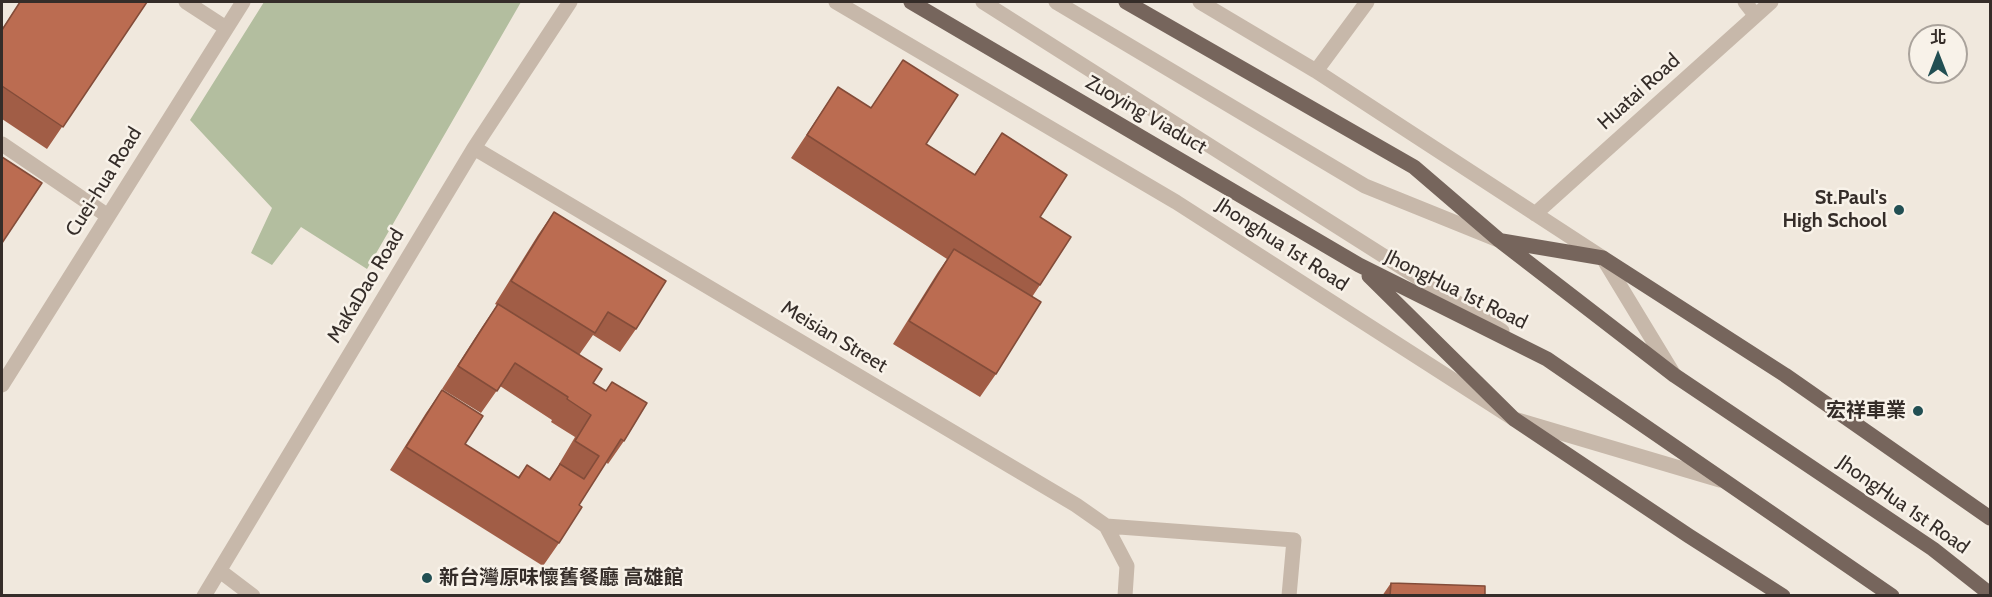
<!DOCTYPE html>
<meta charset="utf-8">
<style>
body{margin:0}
#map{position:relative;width:1992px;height:597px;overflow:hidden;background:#f0e8dd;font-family:Cabin,"Noto Sans TC",sans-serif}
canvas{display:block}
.frame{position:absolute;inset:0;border:3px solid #352d29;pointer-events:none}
.north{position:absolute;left:1908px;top:24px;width:60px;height:60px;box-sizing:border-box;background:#f8f2e9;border:2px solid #aaa39c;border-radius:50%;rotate:0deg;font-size:16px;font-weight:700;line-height:24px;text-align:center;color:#352d29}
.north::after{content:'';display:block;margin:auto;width:21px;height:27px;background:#224f53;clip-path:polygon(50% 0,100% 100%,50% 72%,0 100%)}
</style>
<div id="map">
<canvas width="1992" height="597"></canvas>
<div class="frame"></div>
<div class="north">北</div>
</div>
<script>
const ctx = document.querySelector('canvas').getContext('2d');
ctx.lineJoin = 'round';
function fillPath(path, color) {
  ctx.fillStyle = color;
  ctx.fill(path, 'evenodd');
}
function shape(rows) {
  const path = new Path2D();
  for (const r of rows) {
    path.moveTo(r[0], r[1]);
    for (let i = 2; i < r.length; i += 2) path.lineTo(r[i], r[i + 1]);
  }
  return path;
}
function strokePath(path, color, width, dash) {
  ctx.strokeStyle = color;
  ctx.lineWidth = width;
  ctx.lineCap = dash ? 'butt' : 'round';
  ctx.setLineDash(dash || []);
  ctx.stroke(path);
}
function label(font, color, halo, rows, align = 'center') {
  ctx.font = font + ' Cabin,"Noto Sans TC",sans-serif';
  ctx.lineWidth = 5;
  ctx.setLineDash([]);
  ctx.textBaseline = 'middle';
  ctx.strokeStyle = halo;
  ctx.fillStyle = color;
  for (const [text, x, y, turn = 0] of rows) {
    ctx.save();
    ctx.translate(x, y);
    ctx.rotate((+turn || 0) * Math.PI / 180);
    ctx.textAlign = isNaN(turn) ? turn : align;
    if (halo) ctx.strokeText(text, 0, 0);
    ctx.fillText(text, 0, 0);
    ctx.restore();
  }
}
fillPath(shape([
 [264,2,521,2,367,269,301,227,272,265,251,253,272,208,190,120]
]), '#b3be9f');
strokePath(shape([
 [186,2,226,28],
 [836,2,1176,202,1514,419,1720,480],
 [983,2,1502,331],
 [1056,2,1365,186,1496,239],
 [1200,2,1316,71,1603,258,1674,375],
 [1745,2,1755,15],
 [1316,71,1367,2],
 [2,144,108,216],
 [474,148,1076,505,1106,526,1127,566,1125,596],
 [1535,214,1771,2],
 [2,385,243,2],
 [1106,526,1294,540,1289,596],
 [220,571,253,596],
 [204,596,474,148,570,2]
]), '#c7b8aa', 15);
strokePath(shape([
 [911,2,1359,265,1547,359,1892,596],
 [1126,2,1414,167,1499,240,1674,375,1933,549,1990,594],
 [1502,241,1603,258,1785,375,1990,518],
 [1369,276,1514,419,1689,536,1783,596]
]), '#76655c', 15);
fillPath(shape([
 [20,2,147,2,47,149,2,119,2,29],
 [903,60,926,144,974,175,1002,133,1040,217,1040,285,1032,297,996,374,980,397,893,344,938,272,947,259,791,158,838,87,871,108],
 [554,212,636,329,620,352,593,335,579,355,593,383,606,391,612,382,624,441,608,464,606,462,579,505,559,543,543,566,390,470,426,413,442,390,465,444,518,477,527,465,549,479,560,464,559,464,575,437,551,422,552,420,500,386,481,413,442,389,482,327,497,305,495,304,538,235],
 [1391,583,1485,596,1382,596]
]), '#a15d46');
const building = shape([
 [20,2,147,2,63,127,2,86,2,30,20,2],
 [903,60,958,95,926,144,975,175,1002,133,1067,175,1040,217,1071,237,1040,285,807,135,838,87,871,108,903,60],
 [2,157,42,183,2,243,2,157],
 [554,212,666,281,636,329,608,312,595,333,511,281,554,212],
 [954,249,1041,302,996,374,909,321,954,249],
 [498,304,602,369,593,383,606,391,612,382,647,403,624,441,621,439,579,505,582,507,559,543,406,447,442,390,483,416,465,444,519,478,527,465,550,480,560,464,584,479,599,456,575,441,591,415,567,399,568,397,515,363,497,391,458,366,498,304],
 [1391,583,1485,586,1485,596,1390,596,1391,583]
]);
fillPath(building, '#bb6c51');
strokePath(building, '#834c39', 1.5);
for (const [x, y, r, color] of [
 [1899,210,6,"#224f53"],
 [1918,411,6,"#224f53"],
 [427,578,6,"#224f53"]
]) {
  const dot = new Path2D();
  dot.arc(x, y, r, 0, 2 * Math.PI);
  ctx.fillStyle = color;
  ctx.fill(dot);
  strokePath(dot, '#f8f2e9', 2);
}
label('20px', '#352d29', '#f8f2e9', [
 ["Huatai Road",1639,92,-42],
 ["Zuoying Viaduct",1146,115,30],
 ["Cuei-hua Road",104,182,-58],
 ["Jhonghua 1st Road",1282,245,33],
 ["MaKaDao Road",366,286,-59],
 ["JhongHua 1st Road",1456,290,26],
 ["Meisian Street",834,337,31],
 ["JhongHua 1st Road",1903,505,35]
]);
label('bold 20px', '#352d29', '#f8f2e9', [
 ["St.Paul's",1887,198],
 ["High School",1887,221],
 ["宏祥車業",1906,411],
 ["新台灣原味懷舊餐廳 高雄館",439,578,"left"]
], 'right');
</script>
